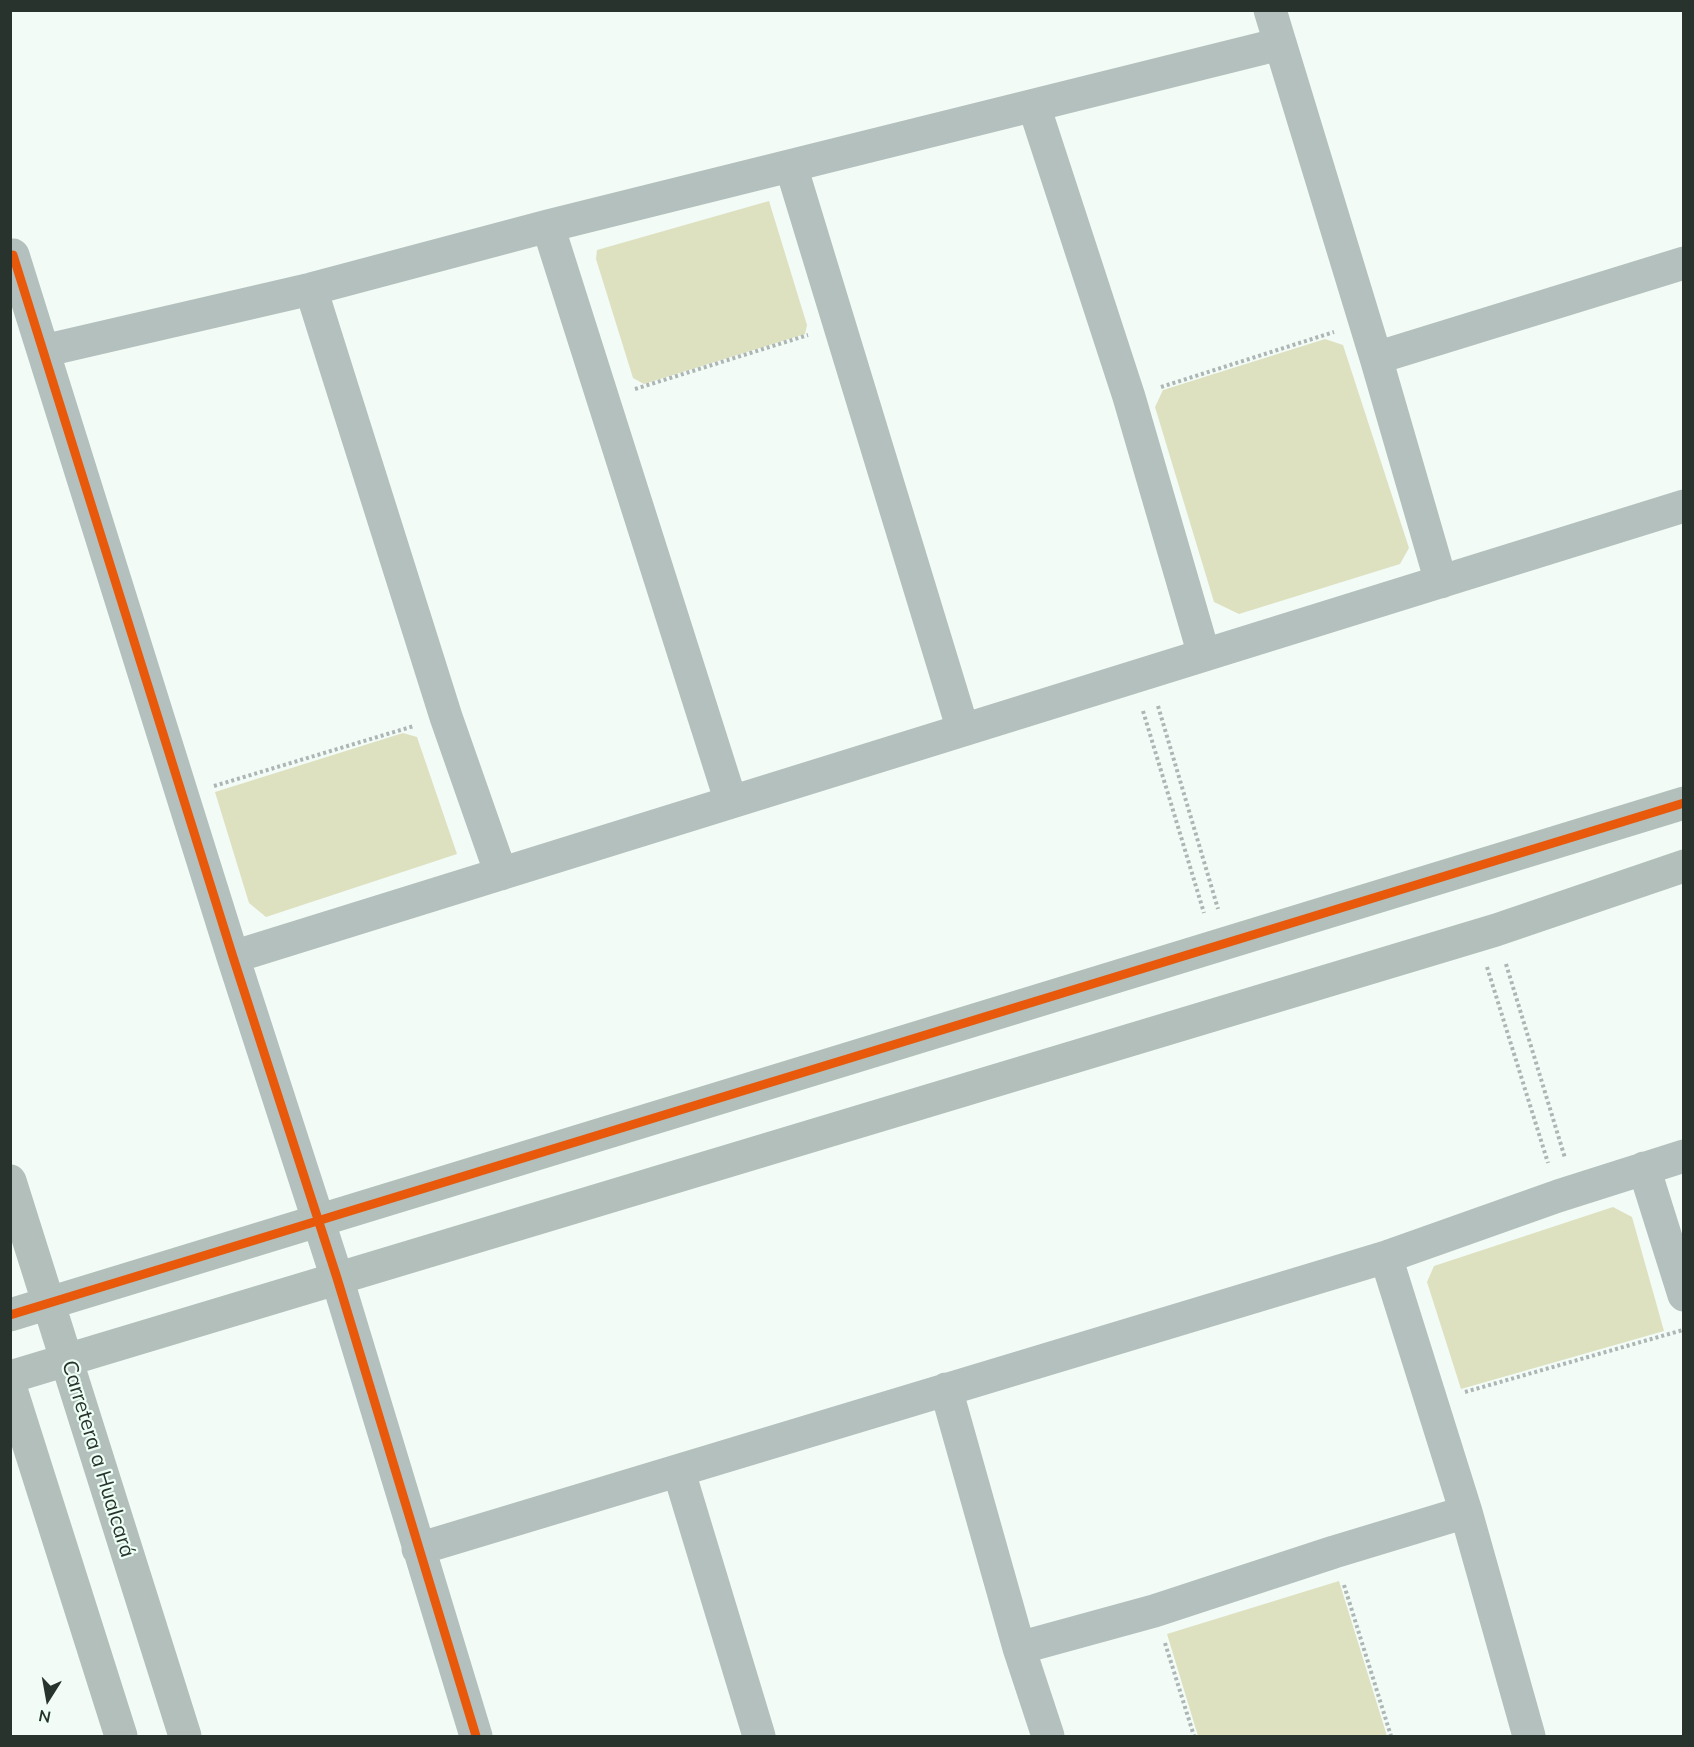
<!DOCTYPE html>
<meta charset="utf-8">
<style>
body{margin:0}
#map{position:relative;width:1694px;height:1747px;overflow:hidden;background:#f2fbf6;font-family:Mulish,sans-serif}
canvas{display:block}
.frame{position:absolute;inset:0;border:12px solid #28332d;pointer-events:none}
.north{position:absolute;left:18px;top:1669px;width:60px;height:60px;-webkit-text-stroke:4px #eefff6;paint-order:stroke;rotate:191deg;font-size:16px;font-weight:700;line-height:24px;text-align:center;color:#28332d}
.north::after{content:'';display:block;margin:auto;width:21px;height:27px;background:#28332d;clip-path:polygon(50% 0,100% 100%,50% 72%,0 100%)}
</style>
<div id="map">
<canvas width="1694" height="1747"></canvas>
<div class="frame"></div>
<div class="north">N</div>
</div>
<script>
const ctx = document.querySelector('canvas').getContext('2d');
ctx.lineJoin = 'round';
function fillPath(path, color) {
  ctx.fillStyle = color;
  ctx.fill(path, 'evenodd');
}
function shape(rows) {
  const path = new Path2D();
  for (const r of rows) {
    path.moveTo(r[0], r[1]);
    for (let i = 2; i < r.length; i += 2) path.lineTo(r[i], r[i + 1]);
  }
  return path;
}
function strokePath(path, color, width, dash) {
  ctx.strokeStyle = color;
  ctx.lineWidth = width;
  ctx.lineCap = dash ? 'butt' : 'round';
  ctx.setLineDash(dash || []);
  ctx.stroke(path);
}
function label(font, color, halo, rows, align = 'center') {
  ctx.font = font + ' Mulish,sans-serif';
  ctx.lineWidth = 4.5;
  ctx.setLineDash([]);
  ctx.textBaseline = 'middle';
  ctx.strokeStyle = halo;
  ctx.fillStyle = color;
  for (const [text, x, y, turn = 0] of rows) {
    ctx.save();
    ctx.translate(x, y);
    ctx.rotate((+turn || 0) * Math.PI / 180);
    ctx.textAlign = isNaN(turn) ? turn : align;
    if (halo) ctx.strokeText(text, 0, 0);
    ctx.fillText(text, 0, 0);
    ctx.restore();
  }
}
fillPath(shape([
 [769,201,807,325,805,334,644,384,633,378,596,259,597,250],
 [1325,339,1343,345,1409,548,1400,564,1239,614,1214,602,1155,407,1163,390],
 [403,733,417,737,457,854,266,917,249,903,215,792],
 [1613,1207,1632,1217,1664,1331,1461,1389,1427,1282,1434,1266],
 [1339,1581,1387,1736,1198,1736,1167,1634]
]), '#dee1c0');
strokePath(shape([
 [1161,387,1334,332],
 [635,389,808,335],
 [1158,706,1218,909],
 [1143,711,1204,913],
 [214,786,414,726],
 [1506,964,1565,1158],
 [1487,967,1548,1163],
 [1465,1392,1683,1330],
 [1344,1585,1391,1736],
 [1165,1643,1194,1736]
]), '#adb6b5', 4, [3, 3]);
strokePath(shape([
 [1270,10,1376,358,1441,582],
 [1034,106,1129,397,1204,655],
 [791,166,963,730],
 [548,226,731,802],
 [13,255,233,957,337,1278,476,1736],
 [311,289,446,717,501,874],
 [43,351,311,289,548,226,1280,44],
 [1376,358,1684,263],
 [233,957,1684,506],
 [1644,1168,1684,1295],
 [1386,1257,1466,1512,1529,1736],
 [946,1389,1019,1648,1048,1736],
 [679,1472,759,1736],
 [418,1549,1386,1257,1558,1196,1684,1156],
 [1019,1648,1154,1611,1334,1552,1466,1512]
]), '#b4c0bd', 33);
strokePath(shape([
 [10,1181,185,1736],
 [10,1315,1684,803],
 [10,1377,1496,930,1684,866],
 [10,1386,121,1736]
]), '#b2bfbb', 33);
strokePath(shape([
 [13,255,233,957,337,1278,476,1736],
 [10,1315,1684,803]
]), '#e8590c', 9);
label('21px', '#28332d', '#eefff6', [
 ["Carretera a Hualcará",98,1459,73]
]);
</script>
